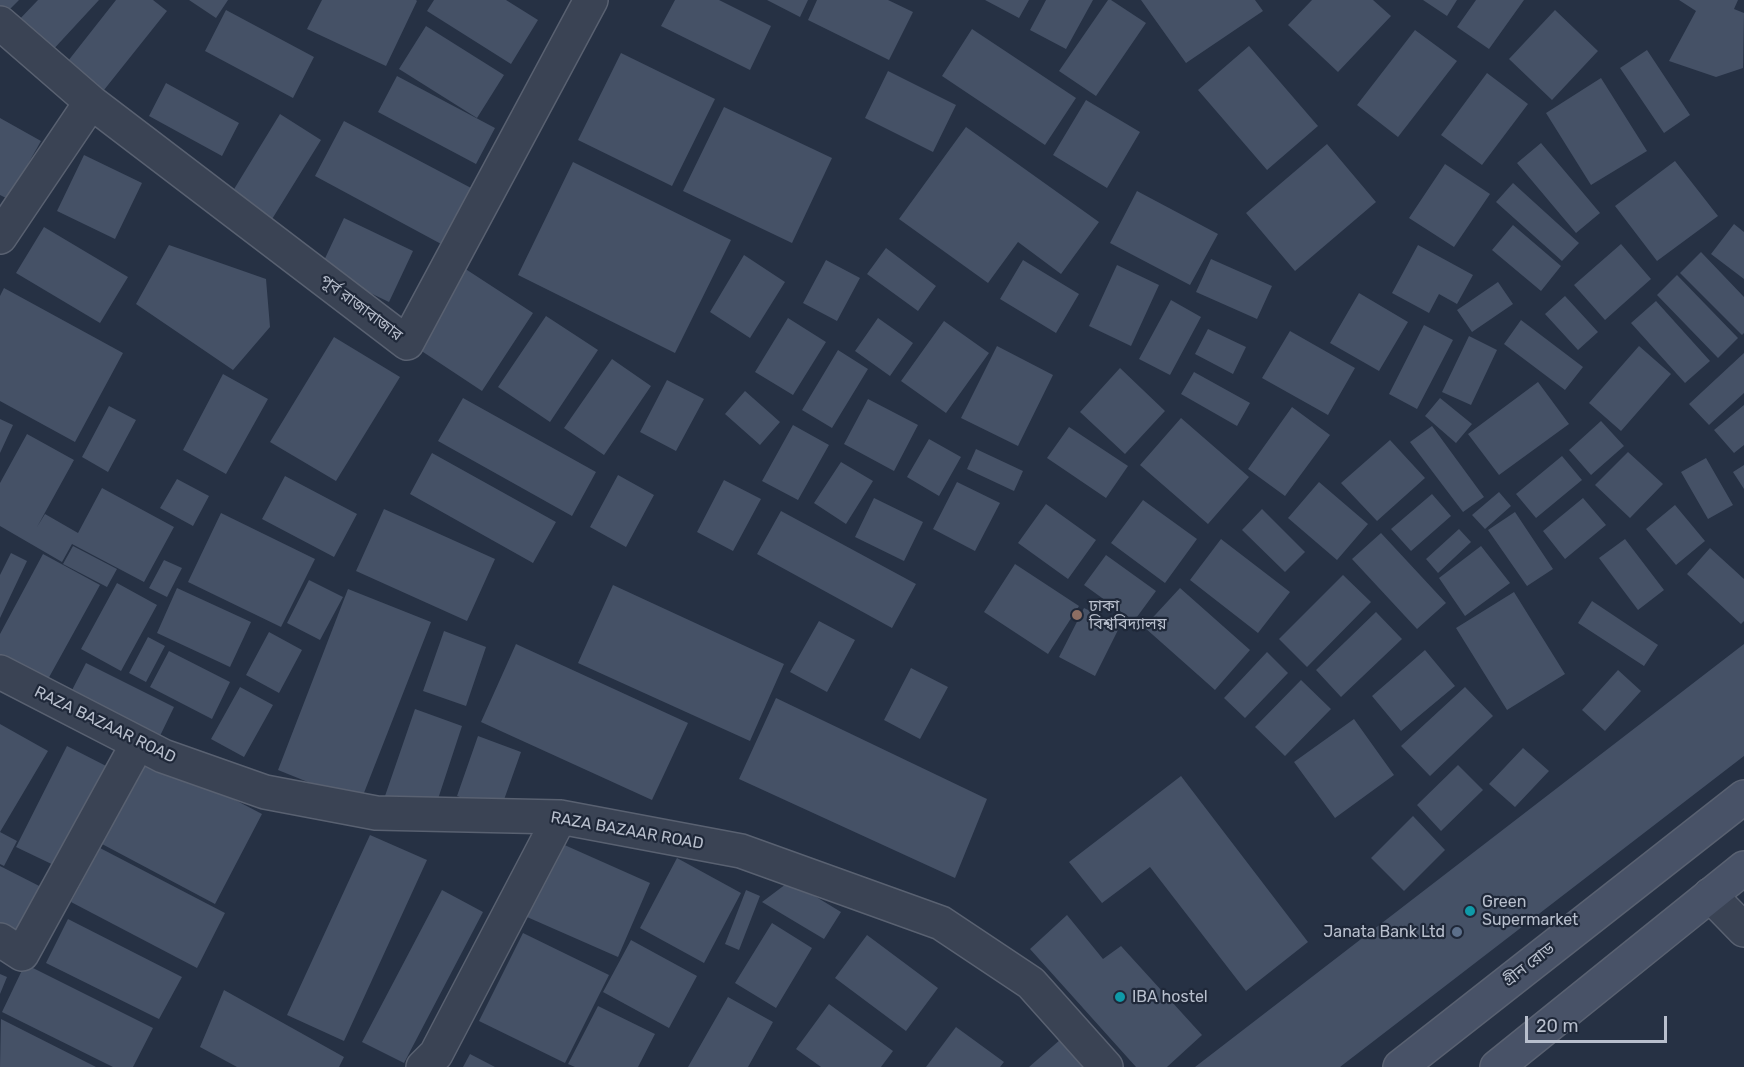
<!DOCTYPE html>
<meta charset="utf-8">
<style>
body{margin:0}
#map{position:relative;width:1744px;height:1067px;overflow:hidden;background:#263144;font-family:Rubik,sans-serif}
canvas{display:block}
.scale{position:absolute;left:1525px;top:1016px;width:142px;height:27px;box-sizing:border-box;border:3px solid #b8bfcd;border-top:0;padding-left:8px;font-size:18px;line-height:21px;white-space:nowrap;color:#b8bfcd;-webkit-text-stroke:4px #1f2839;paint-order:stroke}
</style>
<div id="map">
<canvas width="1744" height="1067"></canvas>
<div class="scale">20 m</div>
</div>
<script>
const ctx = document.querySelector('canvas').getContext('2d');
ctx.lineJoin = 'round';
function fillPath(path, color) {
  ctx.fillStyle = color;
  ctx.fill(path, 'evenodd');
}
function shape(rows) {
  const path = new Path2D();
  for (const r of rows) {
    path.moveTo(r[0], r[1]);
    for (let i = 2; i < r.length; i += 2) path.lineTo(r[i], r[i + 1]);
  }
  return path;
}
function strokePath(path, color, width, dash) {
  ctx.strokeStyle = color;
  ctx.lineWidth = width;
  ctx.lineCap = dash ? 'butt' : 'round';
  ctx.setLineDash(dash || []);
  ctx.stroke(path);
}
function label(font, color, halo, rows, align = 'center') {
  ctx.font = font + ' Rubik,"Noto Sans Bengali",sans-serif';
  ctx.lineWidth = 4.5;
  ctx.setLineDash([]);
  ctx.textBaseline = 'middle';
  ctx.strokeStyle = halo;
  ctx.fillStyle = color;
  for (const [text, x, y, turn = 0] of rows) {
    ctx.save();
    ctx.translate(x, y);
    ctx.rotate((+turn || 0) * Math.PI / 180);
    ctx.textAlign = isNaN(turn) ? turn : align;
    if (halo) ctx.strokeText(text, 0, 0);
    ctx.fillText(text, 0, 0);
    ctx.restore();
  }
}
fillPath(shape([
 [0,0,19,0,7,12,0,5],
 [38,0,99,0,50,53,16,23],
 [116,0,153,0,167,11,104,90,68,61],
 [189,0,228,0,216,18],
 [322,0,416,0,417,1,386,66,307,29],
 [434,0,506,0,538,20,511,64,427,11],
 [675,0,719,0,771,26,750,70,661,26],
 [767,0,808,0,800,17],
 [817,0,888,0,913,12,889,60,808,20],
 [985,0,1029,0,1019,18],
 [1046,0,1093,0,1066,49,1030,30],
 [1108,0,1111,0,1146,23,1096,96,1059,71],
 [1141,0,1255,0,1263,11,1186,63],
 [1312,0,1373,0,1391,16,1338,72,1288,25],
 [1423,0,1457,0,1447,16],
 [1476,0,1524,0,1489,49,1457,27],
 [1679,0,1738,0,1734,9,1744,13,1743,68,1716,77,1669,61,1696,11],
 [226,10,314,57,293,98,205,51],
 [1555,10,1598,51,1552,100,1509,59],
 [426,26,504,75,477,118,399,69],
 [972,29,1076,98,1045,145,942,76],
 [1415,30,1457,61,1398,137,1357,105],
 [1249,46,1318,126,1267,170,1198,90],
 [1647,50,1690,115,1664,133,1620,68],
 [621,53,715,99,672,186,578,140],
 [888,71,956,105,933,152,865,118],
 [1487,73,1528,104,1482,165,1441,135],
 [397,76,495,128,476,164,378,112],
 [1601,78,1647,151,1591,185,1546,113],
 [166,83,239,123,222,156,149,116],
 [1086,100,1140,132,1107,188,1053,155],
 [724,107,832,158,792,243,683,191],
 [280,114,321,140,269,224,228,199],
 [0,118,41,141,8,199,0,195],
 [344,121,473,189,443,245,315,176],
 [966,127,1099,222,1061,274,1018,242,988,283,899,219],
 [1541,143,1600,213,1576,233,1517,163],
 [1327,144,1376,202,1295,271,1246,213],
 [84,155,142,183,115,239,57,211],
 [1675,161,1718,216,1657,261,1615,206],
 [573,162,731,240,675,353,518,275],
 [1445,164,1490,194,1454,247,1409,218],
 [1513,183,1579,243,1562,261,1496,202],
 [1137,191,1218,234,1190,285,1110,243],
 [344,218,413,251,389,302,320,269],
 [1734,224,1744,232,1744,279,1711,254],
 [1513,225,1561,266,1541,291,1492,250],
 [44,227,128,277,100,323,16,273],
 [1621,244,1651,279,1605,320,1574,285],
 [169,245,266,279,270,327,233,370,136,304],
 [1418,245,1473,275,1457,304,1439,294,1429,313,1392,293],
 [886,248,936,286,918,311,867,274],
 [1701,252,1744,297,1744,333,1742,335,1680,273],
 [744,255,785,282,750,338,710,312],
 [1211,259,1272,286,1257,319,1196,292],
 [826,260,860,278,837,321,803,303],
 [1023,260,1079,294,1056,333,1000,299],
 [1117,265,1159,285,1131,346,1089,326],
 [464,268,533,313,482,391,414,346],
 [1677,275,1738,338,1718,358,1657,295],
 [1498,282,1513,304,1472,332,1457,310],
 [4,288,123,353,75,442,0,401,0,296],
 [1359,293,1408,322,1379,371,1330,343],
 [1565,296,1598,332,1578,350,1545,314],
 [1171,300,1201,317,1170,375,1139,359],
 [1656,301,1710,361,1685,383,1631,323],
 [546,316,598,350,550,422,498,387],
 [788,318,826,342,793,395,755,372],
 [878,318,913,343,890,376,855,351],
 [1521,320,1583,367,1565,390,1504,344],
 [944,321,989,353,946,413,901,381],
 [1424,325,1453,340,1417,409,1389,394],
 [1208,329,1246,347,1233,374,1195,354],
 [1290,331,1355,368,1328,415,1262,378],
 [1469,336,1497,350,1471,405,1442,392],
 [334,337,400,377,336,481,270,442],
 [997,346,1053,375,1018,446,961,418],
 [1639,346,1671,374,1621,431,1589,403],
 [838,350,868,369,832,428,802,410],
 [1744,353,1744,393,1709,425,1689,404],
 [612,359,651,386,604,455,564,428],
 [1120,368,1165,411,1125,454,1080,412],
 [1194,372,1250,403,1237,426,1181,394],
 [223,374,268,399,226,474,183,450],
 [667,380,704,399,676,451,640,432],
 [1538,382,1569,424,1499,475,1468,434],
 [745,391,780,422,760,445,725,414],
 [463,398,596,472,572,516,438,441],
 [1440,398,1472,424,1456,443,1425,416],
 [868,399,918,425,894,471,844,444],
 [1744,405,1744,445,1734,453,1714,430],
 [109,406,136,420,108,472,82,457],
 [1292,407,1330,435,1285,496,1248,469],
 [1181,418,1249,477,1208,524,1140,465],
 [0,419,13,425,0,453],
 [1601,421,1624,446,1591,475,1569,450],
 [793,425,829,445,798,500,762,481],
 [1432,426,1484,497,1463,512,1410,442],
 [1069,427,1128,466,1106,498,1047,458],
 [27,434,74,460,37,527,45,514,78,533,102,488,174,527,144,582,72,544,62,562,0,526,0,483],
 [929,439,961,457,939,496,907,477],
 [1390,440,1425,478,1377,521,1341,483],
 [976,449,1023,471,1014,491,967,469],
 [1628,452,1663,484,1630,518,1595,485],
 [432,453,556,522,533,563,410,494],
 [1562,456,1582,480,1536,518,1516,494],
 [1706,458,1733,505,1708,519,1681,472],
 [841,462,873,481,846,524,814,503],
 [1744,465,1744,489,1733,472],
 [618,475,654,495,626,547,590,527],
 [285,476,357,514,334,557,262,519],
 [177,479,209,496,193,526,160,508],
 [724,480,761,499,733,551,697,532],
 [957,482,1000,503,975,551,933,529],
 [1319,482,1368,524,1337,560,1288,518],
 [1499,492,1511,506,1485,529,1472,515],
 [1432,494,1451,516,1411,551,1391,529],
 [874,498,923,522,904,561,855,537],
 [1583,498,1606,525,1565,559,1543,531],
 [1143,500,1197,539,1165,583,1111,543],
 [1046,504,1096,540,1068,579,1018,543],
 [1675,505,1705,541,1676,565,1646,529],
 [384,509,495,559,467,621,356,571],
 [1262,509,1305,552,1285,572,1242,530],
 [781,511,916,584,892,628,757,554],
 [1515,512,1553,569,1527,586,1488,530],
 [221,513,315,559,281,627,188,582],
 [1459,529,1471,542,1438,573,1426,559],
 [1381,533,1446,603,1417,629,1352,559],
 [1221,539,1290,592,1258,633,1190,580],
 [1625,539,1664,590,1638,610,1599,558],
 [73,546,117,569,107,587,63,564],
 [1481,546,1510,583,1465,616,1439,578],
 [1710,548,1744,579,1744,621,1741,624,1687,574],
 [11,553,27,561,0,618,0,575],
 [43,554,100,585,47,681,0,655,0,634],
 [1106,555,1156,591,1134,621,1084,585],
 [164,560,182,568,167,597,149,588],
 [1015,564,1079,606,1048,654,984,612],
 [1343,575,1371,602,1307,667,1279,639],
 [309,580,343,597,320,640,287,623],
 [117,583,157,605,121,671,81,649],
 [613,585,784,664,750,741,578,663],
 [177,588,251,622,230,667,157,633],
 [1180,588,1250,650,1215,690,1144,627],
 [348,589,431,622,360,803,278,770],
 [1514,592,1565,674,1507,710,1456,628],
 [1592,601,1658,645,1644,666,1578,623],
 [1084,608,1120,626,1095,676,1059,657],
 [1376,612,1402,639,1341,697,1316,670],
 [819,621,855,640,827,692,790,672],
 [444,631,486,647,466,706,423,691],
 [269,632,302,650,279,693,246,675],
 [148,637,165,646,146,682,129,673],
 [516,644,688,723,652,800,481,722],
 [1744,644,1744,756,1340,1067,1195,1067],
 [1425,650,1455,686,1401,731,1372,696],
 [169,651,230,682,212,719,150,687],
 [1267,652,1288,673,1245,718,1224,698],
 [86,663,174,707,159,738,70,694],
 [911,668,948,687,920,739,884,720],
 [1618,670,1641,691,1605,731,1582,710],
 [1301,680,1331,709,1285,756,1255,727],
 [240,687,273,705,244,757,211,739],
 [1465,687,1493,716,1430,776,1401,746],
 [776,698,987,799,955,878,739,779],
 [415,709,462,726,437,802,385,796],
 [1354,719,1394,775,1335,818,1294,762],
 [0,724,48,751,0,832],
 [478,736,521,752,500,811,457,796],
 [67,746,112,769,62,869,16,847],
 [1523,748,1549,771,1515,807,1489,784],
 [149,755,262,814,215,904,102,844],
 [1458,765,1483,790,1441,831,1417,805],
 [1181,776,1308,942,1246,991,1150,867,1102,903,1069,862],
 [1413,816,1445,850,1404,891,1371,858],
 [0,832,17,841,4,866,0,864],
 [370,835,427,860,344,1041,287,1015],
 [560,843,650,883,618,957,527,917],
 [100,848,225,913,197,968,71,902],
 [677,858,741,893,704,963,640,928],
 [0,866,51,892,25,945,0,932],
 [790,881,841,912,824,939,762,902],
 [442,890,483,912,404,1063,362,1042],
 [746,890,760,896,739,950,725,944],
 [1067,915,1103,959,1121,946,1202,1035,1167,1067,1136,1067,1030,949],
 [68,919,182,977,159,1019,46,963],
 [772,923,812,948,776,1008,735,983],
 [523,933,609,975,565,1063,479,1021],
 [867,935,938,988,906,1031,835,978],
 [631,940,697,976,669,1028,603,992],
 [25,964,153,1028,133,1067,113,1067,2,1012],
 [0,974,7,977,0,994],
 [224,990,344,1057,339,1067,237,1067,200,1047],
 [728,997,773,1022,748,1067,688,1067],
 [829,1004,893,1051,881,1067,821,1067,796,1049],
 [598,1006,655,1034,638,1067,575,1067,568,1064],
 [1,1019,96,1067,0,1067],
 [956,1027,1004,1062,1000,1067,926,1067],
 [1061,1039,1086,1067,1029,1067],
 [470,1054,495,1067,463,1067]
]), '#455166');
const minor = shape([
 [0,23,91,102,407,343,591,0],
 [0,237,91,102],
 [0,672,163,756,265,792,376,813,560,817,741,851,941,923,1031,983,1106,1067],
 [1710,895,1744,930],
 [0,940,22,954,138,743],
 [423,1067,436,1054,560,817]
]);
const secondary = shape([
 [1400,1067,1744,797],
 [1497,1067,1744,868]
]);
strokePath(minor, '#596171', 36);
strokePath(secondary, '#596171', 36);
strokePath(minor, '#3a4354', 33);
strokePath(secondary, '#485267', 33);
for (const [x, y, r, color] of [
 [1077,615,6,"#8d6e63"],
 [1470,911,6,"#0f9aa8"],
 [1457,932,6,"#5c6f8a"],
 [1120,997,6,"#0f9aa8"]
]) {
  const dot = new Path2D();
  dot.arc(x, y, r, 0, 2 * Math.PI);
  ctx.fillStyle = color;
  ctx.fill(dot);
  strokePath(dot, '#1f2839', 2);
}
label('16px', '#b8bfcd', '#1f2839', [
 ["পূর্ব রাজাবাজার",361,308,37],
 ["RAZA BAZAAR ROAD",105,725,26],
 ["RAZA BAZAAR ROAD",627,831,10],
 ["গ্রীন রোড",1529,965,-38]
]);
label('16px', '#b8bfcd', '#1f2839', [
 ["ঢাকা",1089,606],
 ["বিশ্ববিদ্যালয়",1089,624],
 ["Green",1482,902],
 ["Supermarket",1482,920],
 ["Janata Bank Ltd",1445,932,"right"],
 ["IBA hostel",1132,997]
], 'left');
</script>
